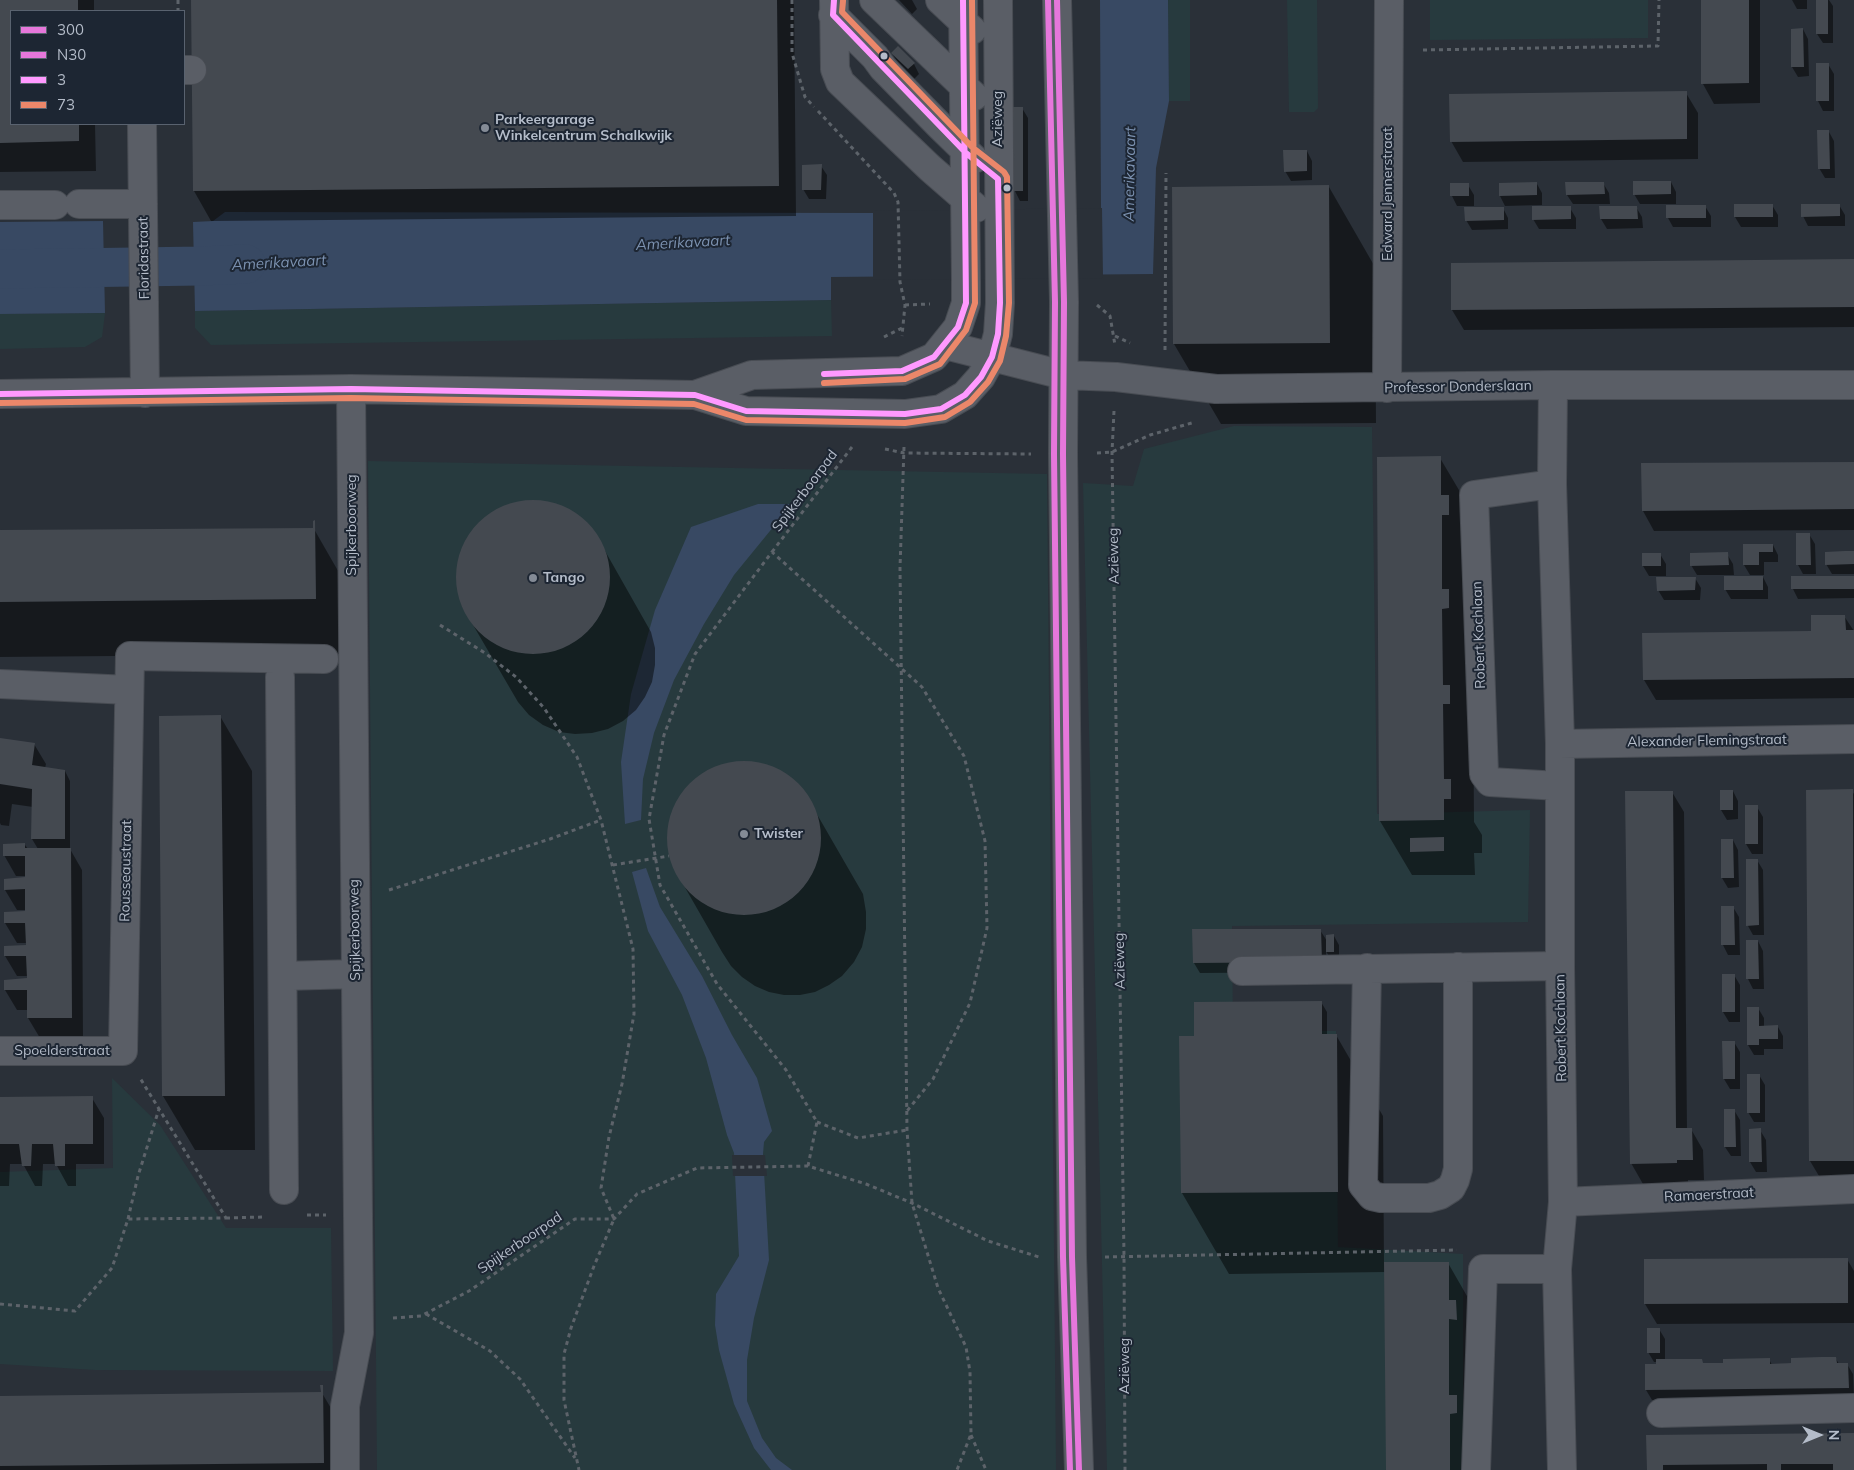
<!DOCTYPE html>
<meta charset="utf-8">
<style>
body{margin:0}
#map{position:relative;width:1854px;height:1470px;overflow:hidden;background:#2a3038;font-family:Mulish,sans-serif}
canvas{display:block}
.legend{position:absolute;left:10px;top:10px;width:175px;height:115px;box-sizing:border-box;background:#1d2633;border:1px solid #59626f;margin:0;padding:6px 9px;list-style:none;font-size:15px;color:#b4bcc9}
.legend li{display:flex;align-items:center;gap:10px;height:25px}
.legend b{width:25px;border:1px solid #59626f}
.north{position:absolute;left:1794px;top:1410px;width:50px;height:50px;-webkit-text-stroke:4px #1d2633;paint-order:stroke;rotate:90deg;font-size:14px;font-weight:700;line-height:20px;text-align:center;color:#b4bcc9}
.north::after{content:'';display:block;margin:auto;width:18px;height:22px;background:#b4bcc9;clip-path:polygon(50% 0,100% 100%,50% 72%,0 100%)}
</style>
<div id="map">
<canvas width="1854" height="1470"></canvas>
<ul class="legend">
<li><b style="height:6px;background:#e677db"></b>300</li>
<li><b style="height:6px;background:#e677db"></b>N30</li>
<li><b style="height:6px;background:#f9f"></b>3</li>
<li><b style="height:6px;background:#eb876a"></b>73</li>
</ul>
<div class="north">N</div>
</div>
<script>
const ctx = document.querySelector('canvas').getContext('2d');
ctx.lineJoin = 'round';
function fillPath(path, color) {
  ctx.fillStyle = color;
  ctx.fill(path, 'evenodd');
}
function shape(rows) {
  const path = new Path2D();
  for (const r of rows) {
    if (r.length === 3) {
      path.moveTo(r[0] + r[2], r[1]);
      path.arc(r[0], r[1], r[2], 0, 2 * Math.PI);
      continue;
    }
    path.moveTo(r[0], r[1]);
    for (let i = 2; i < r.length; i += 2) path.lineTo(r[i], r[i + 1]);
  }
  return path;
}
function strokePath(path, color, width, dash) {
  ctx.strokeStyle = color;
  ctx.lineWidth = width;
  ctx.lineCap = dash ? 'butt' : 'round';
  ctx.setLineDash(dash || []);
  ctx.stroke(path);
}
function label(font, color, halo, rows, align = 'center') {
  ctx.font = font + ' Mulish,sans-serif';
  ctx.lineWidth = 4;
  ctx.setLineDash([]);
  ctx.textBaseline = 'middle';
  ctx.strokeStyle = halo;
  ctx.fillStyle = color;
  for (const [text, x, y, turn = 0] of rows) {
    ctx.save();
    ctx.translate(x, y);
    ctx.rotate((+turn || 0) * Math.PI / 180);
    ctx.textAlign = isNaN(turn) ? turn : align;
    if (halo) ctx.strokeText(text, 0, 0);
    ctx.fillText(text, 0, 0);
    ctx.restore();
  }
}
fillPath(shape([
 [1168,0,1190,0,1190,101,1169,101],
 [1287,0,1317,0,1318,108,1314,112,1289,112],
 [1430,0,1648,0,1648,38,1430,40],
 [831,300,832,336,211,345,195,328,195,311],
 [105,313,102,337,85,347,0,349,0,314],
 [1234,426,1372,427,1377,814,1530,810,1528,922,1232,926,1233,1031,1336,1031,1338,1247,1463,1254,1463,1470,1107,1470,1083,483,1133,486,1144,449],
 [368,461,1047,474,1056,1470,377,1470],
 [112,1078,160,1125,226,1228,331,1228,333,1371,95,1370,0,1364,0,1172,113,1168]
]), '#273a3e');
fillPath(shape([
 [1100,0,1168,0,1169,101,1156,168,1153,274,831,277,831,300,195,311,193,222,213,221,225,212,875,213,1101,210],
 [103,221,105,313,0,314,0,222],
 [758,504,792,504,734,575,704,624,674,680,654,733,643,779,641,820,625,824,621,762,631,694,655,610,691,527],
 [646,868,660,907,702,976,732,1035,757,1078,772,1131,764,1142,763,1154,769,1260,754,1318,747,1360,747,1401,762,1438,776,1458,792,1470,771,1470,754,1448,734,1404,719,1350,715,1325,716,1294,739,1256,734,1153,727,1135,706,1058,682,995,648,931,632,872]
]), '#384963');
fillPath(shape([
 [1102,208,1103,278,873,280,873,211],
 [732,1155,765,1155,767,1176,733,1176]
]), '#2a3038');
fillPath(shape([
 [0,0,94,0,94,11,11,11,11,124,95,124,96,171,0,172],
 [193,0,794,0,796,216,211,221,194,191],
 [899,0,912,0,917,9,912,14],
 [1702,0,1760,0,1760,103,1714,104,1703,84],
 [1792,0,1807,0,1807,9,1797,9],
 [1817,0,1829,0,1833,6,1833,43,1823,43,1817,34],
 [1803,29,1808,39,1809,76,1798,77,1792,67],
 [892,53,914,64,919,74,914,79,898,63],
 [1828,64,1834,74,1834,111,1823,111,1818,101],
 [1686,93,1698,113,1698,159,1463,162,1451,141],
 [1022,108,1028,118,1028,201,1020,201,1015,191],
 [1829,132,1834,141,1835,178,1825,178,1819,168],
 [1307,151,1312,161,1312,180,1291,181,1285,171],
 [821,166,827,175,826,199,809,199,803,189],
 [1671,182,1676,192,1676,204,1640,204,1634,194],
 [1603,183,1609,193,1610,204,1573,204,1567,195],
 [1537,184,1542,193,1542,205,1505,206,1500,196],
 [1452,185,1468,185,1474,195,1474,206,1457,206,1452,196],
 [1329,187,1375,267,1376,423,1221,424,1174,344],
 [1772,205,1778,215,1778,227,1741,227,1735,217],
 [1839,205,1845,215,1845,226,1808,226,1803,216],
 [1705,206,1711,216,1711,227,1673,227,1668,218],
 [1636,207,1642,217,1643,228,1607,229,1601,219],
 [1503,208,1508,218,1508,229,1472,230,1466,220],
 [1570,208,1576,218,1576,229,1539,229,1533,219],
 [1854,260,1854,327,1464,330,1452,310],
 [1440,458,1472,512,1474,822,1482,835,1482,853,1474,853,1475,875,1412,875,1380,821],
 [1854,463,1854,530,1654,531,1643,511],
 [521,502,539,502,555,505,571,512,585,522,596,535,651,632,655,648,655,665,652,682,645,697,636,710,623,721,608,729,592,733,575,734,559,732,543,725,529,715,518,702,462,606,458,589,457,572,460,555,467,540,477,526,490,514,505,506],
 [314,529,345,583,347,654,0,657,0,532],
 [1809,534,1815,544,1816,574,1803,574,1798,565],
 [1745,545,1773,545,1778,555,1778,562,1764,562,1764,575,1750,575,1744,565],
 [1854,552,1854,574,1832,574,1826,564],
 [1643,554,1660,554,1666,564,1666,576,1649,576,1643,566],
 [1727,554,1733,564,1734,575,1697,575,1691,565],
 [1763,577,1768,587,1768,599,1731,599,1725,589],
 [1793,577,1854,577,1854,598,1798,599,1793,589],
 [1695,578,1701,588,1700,600,1664,600,1658,590],
 [1844,616,1854,631,1854,698,1656,700,1644,680,1813,632],
 [220,716,252,771,255,1150,195,1150,163,1096],
 [0,739,34,744,46,764,45,768,65,771,70,781,70,849,82,870,83,1038,40,1038,28,1018,28,1010,17,1010,5,990,5,981,28,979,28,976,17,976,5,956,5,947,27,946,27,943,17,943,5,923,26,912,26,910,17,910,5,890,27,878,27,876,16,876,4,855,25,845,28,849,38,849,32,839,33,807,12,804,9,826,1,825,0,823],
 [748,762,766,765,782,773,796,783,807,797,863,894,866,912,866,929,862,947,854,962,842,976,829,985,815,992,800,995,784,995,769,992,755,986,742,977,731,966,722,952,675,870,670,855,668,838,670,820,676,804,686,789,699,777,714,768,731,763],
 [1733,791,1738,801,1738,819,1727,820,1721,810],
 [1807,791,1852,791,1854,794,1854,1181,1822,1181,1810,1161],
 [1672,792,1684,812,1687,1129,1691,1129,1703,1150,1704,1180,1688,1180,1688,1183,1643,1184,1631,1163],
 [1746,807,1757,807,1763,817,1763,854,1752,854,1746,844],
 [1733,840,1738,850,1739,887,1728,888,1722,878],
 [1757,860,1763,870,1764,935,1753,935,1748,926],
 [1733,907,1739,917,1740,955,1728,955,1723,945],
 [1320,930,1327,941,1334,936,1339,945,1339,962,1332,962,1326,951,1327,972,1200,973,1194,963],
 [1758,941,1763,951,1764,989,1753,989,1748,979],
 [1734,975,1740,985,1740,1022,1729,1022,1723,1012],
 [1321,1002,1327,1012,1327,1035,1336,1035,1383,1116,1384,1264,1448,1263,1479,1317,1481,1470,1387,1470,1386,1272,1229,1274,1182,1193,1181,1037,1195,1037],
 [1758,1008,1764,1018,1764,1027,1778,1027,1783,1036,1783,1049,1764,1049,1764,1055,1754,1055,1748,1045],
 [1734,1042,1740,1052,1740,1089,1730,1089,1724,1079],
 [1759,1075,1765,1085,1765,1122,1754,1122,1748,1112],
 [92,1098,104,1118,104,1164,76,1164,76,1186,68,1186,56,1164,43,1164,42,1186,35,1186,23,1164,10,1164,9,1186,0,1186,0,1099],
 [1734,1110,1740,1120,1741,1156,1731,1156,1725,1147],
 [1760,1130,1766,1140,1767,1172,1756,1172,1750,1162],
 [1847,1259,1854,1271,1854,1323,1657,1324,1645,1304,1645,1260],
 [1659,1329,1665,1339,1665,1360,1704,1364,1725,1364,1769,1359,1772,1365,1836,1359,1839,1364,1847,1364,1853,1374,1854,1398,1652,1400,1646,1390,1658,1366,1657,1362,1654,1362,1648,1352],
 [322,1393,354,1447,354,1470,0,1470,0,1397],
 [1854,1434,1854,1470,1648,1470,1647,1436]
]), '#0007');
strokePath(shape([
 [0,269,201,266,246,264]
]), '#384963', 39);
fillPath(shape([
 [0,0,78,0,78,11,11,11,11,124,79,124,79,141,0,143],
 [191,0,777,0,779,186,193,191],
 [1701,0,1749,0,1749,83,1701,84],
 [1816,0,1828,0,1828,34,1816,34],
 [1803,28,1804,67,1791,67,1791,29],
 [898,46,915,63,908,69,891,53],
 [1816,63,1829,63,1829,101,1816,101],
 [1687,91,1687,139,1450,142,1449,94],
 [1013,107,1023,107,1023,191,1013,191],
 [1817,130,1829,130,1830,169,1818,169],
 [1283,150,1307,150,1307,171,1284,172],
 [822,164,821,190,802,190,802,165],
 [1633,181,1671,181,1671,194,1633,195],
 [1537,182,1537,195,1499,196,1499,183],
 [1565,182,1604,182,1605,194,1566,195],
 [1450,183,1469,183,1469,196,1450,196],
 [1329,185,1330,343,1173,344,1172,187],
 [1734,204,1773,204,1773,217,1734,217],
 [1801,204,1840,204,1840,216,1801,217],
 [1666,205,1706,205,1706,218,1666,218],
 [1532,206,1571,206,1571,219,1532,220],
 [1599,206,1637,206,1638,219,1600,219],
 [1464,207,1504,207,1504,220,1465,221],
 [1854,259,1854,307,1451,310,1451,263],
 [1441,456,1441,495,1449,495,1449,515,1442,515,1442,589,1449,589,1449,608,1442,609,1443,685,1450,685,1450,704,1443,704,1444,779,1451,779,1451,799,1444,799,1444,820,1379,821,1377,457],
 [1854,462,1854,509,1642,511,1641,463],
 [533,577,77],
 [315,520,316,599,0,602,0,530,313,528,313,521],
 [1796,533,1810,533,1811,565,1796,565],
 [1743,544,1773,544,1773,552,1759,552,1759,565,1743,565],
 [1845,551,1854,551,1854,564,1825,565,1825,552],
 [1728,552,1729,565,1690,566,1690,553],
 [1642,553,1661,553,1661,566,1642,566],
 [1724,576,1763,576,1763,590,1724,590],
 [1791,576,1854,576,1854,589,1791,589],
 [1656,577,1696,577,1695,590,1657,591],
 [1811,615,1845,615,1846,630,1854,630,1854,678,1643,680,1642,633,1811,631],
 [221,715,225,1096,162,1096,159,716],
 [0,738,35,743,32,765,65,770,65,839,31,839,32,789,0,784],
 [744,838,77],
 [1853,789,1854,1161,1809,1161,1806,790],
 [1720,790,1733,790,1733,810,1720,810],
 [1625,791,1673,791,1676,1128,1692,1128,1693,1160,1677,1160,1677,1163,1630,1164],
 [1745,805,1758,805,1758,844,1745,844],
 [1444,837,1444,851,1410,852,1410,838],
 [1721,839,1733,839,1734,878,1721,878],
 [25,843,25,848,71,848,72,1018,27,1018,27,990,4,990,4,980,27,978,26,956,4,956,4,946,26,945,25,923,4,923,4,912,25,911,25,889,4,890,4,879,25,877,25,856,3,856,3,844],
 [1746,859,1758,859,1759,925,1746,926],
 [1721,906,1734,906,1735,945,1721,945],
 [1192,929,1321,929,1322,962,1193,963],
 [1334,934,1334,952,1326,952,1326,935],
 [1746,940,1758,940,1759,979,1746,979],
 [1722,974,1735,974,1735,1012,1722,1012],
 [1322,1001,1322,1034,1337,1034,1338,1192,1181,1193,1179,1036,1194,1036,1194,1002],
 [1747,1007,1759,1007,1759,1026,1778,1025,1778,1039,1759,1039,1759,1045,1747,1045],
 [1722,1041,1735,1041,1735,1079,1723,1079],
 [1747,1074,1760,1074,1760,1113,1747,1113],
 [93,1096,93,1144,65,1144,65,1166,55,1166,53,1144,32,1144,31,1166,22,1166,19,1144,0,1144,0,1097],
 [1724,1109,1735,1109,1736,1147,1724,1147],
 [1761,1128,1762,1162,1749,1162,1749,1129],
 [1848,1258,1848,1303,1644,1304,1644,1259],
 [1384,1262,1449,1262,1449,1300,1456,1300,1457,1320,1449,1319,1449,1395,1457,1395,1457,1413,1450,1414,1450,1470,1386,1470],
 [1647,1328,1660,1328,1660,1353,1647,1353],
 [1821,1357,1836,1357,1837,1363,1848,1363,1849,1388,1645,1390,1645,1364,1656,1364,1656,1359,1702,1359,1703,1363,1723,1363,1723,1359,1770,1358,1770,1364,1791,1363,1791,1358],
 [320,1385,323,1385,324,1463,0,1466,0,1396,321,1392],
 [1854,1433,1854,1470,1833,1470,1833,1464,1781,1464,1781,1470,1767,1470,1767,1464,1663,1465,1663,1470,1647,1470,1646,1435]
]), '#444950');
const minor = shape([
 [834,0,835,69,840,82,930,168,976,208],
 [874,0,974,96],
 [940,0,972,30],
 [1057,0,1064,302,1063,454,1072,1257,1079,1470],
 [833,15,875,57,883,68,940,126,974,159],
 [184,70,192,70],
 [142,124,145,393],
 [79,204,143,204],
 [0,205,55,205],
 [945,345,1063,375,1116,377,1216,389,1553,385,1854,385],
 [1553,385,1552,484,1560,744,1560,966,1563,1202,1557,1269,1562,1470],
 [1387,388,1389,0],
 [0,394,351,389,695,395,746,411,905,414,941,409,965,395,981,377,992,357,998,334,1000,303,998,0],
 [695,395,752,375,902,371,934,357,958,327,966,303,966,281,963,0],
 [1552,484,1474,495,1484,774,1490,782,1559,786],
 [280,677,284,1190],
 [0,684,129,690],
 [1560,744,1854,739],
 [1367,968,1363,1185,1372,1196,1381,1198,1429,1198,1440,1195,1451,1188,1455,1180,1458,1169,1458,967],
 [1242,971,1560,966],
 [283,976,356,974],
 [0,1051,123,1051,130,656,324,659],
 [1563,1202,1854,1189],
 [1661,1413,1854,1408],
 [345,1470,345,1406,359,1333,351,389],
 [1476,1470,1483,1269,1557,1269]
]);
strokePath(minor, '#484c53', 30);
strokePath(shape([
 [178,0,178,11],
 [792,0,792,53,805,97,814,107],
 [1423,50,1658,46,1659,0],
 [818,111,894,193,898,202,900,282,905,305,902,336],
 [905,305,930,304],
 [1097,305,1110,316,1115,345],
 [1115,336,1130,343],
 [884,337,902,328],
 [1165,350,1166,173],
 [1114,411,1112,452,1124,1256,1125,1470],
 [904,447,900,568,907,1130,912,1203,938,1288,966,1347,970,1372,971,1434,957,1470],
 [885,449,904,453,1031,454],
 [1097,453,1112,452,1150,435,1195,422],
 [772,552,852,447],
 [440,625,485,653,516,677,544,708,577,757,601,820,633,949,634,1014,622,1084,609,1137,601,1188,614,1219,594,1266,571,1328,564,1354,564,1400,579,1470],
 [613,865,669,856],
 [389,890,550,839,601,820],
 [817,1122,858,1138,907,1130],
 [808,1166,817,1122,786,1070,717,984,660,885,649,819,664,735,695,654,772,552,922,687,964,756,985,841,987,928,970,1003,933,1079,907,1111],
 [307,1215,326,1215],
 [226,1218,263,1217],
 [128,1219,138,1176,159,1109],
 [1105,1257,1457,1250],
 [0,1304,75,1311,112,1268,128,1219,226,1218,140,1078],
 [426,1314,490,1351,520,1379,575,1458],
 [393,1318,421,1316,469,1291,575,1219,614,1219,637,1194,697,1168,808,1166,866,1184,912,1203,988,1241,1039,1257],
 [971,1435,986,1470]
]), '#5d636a', 3, [4, 4]);
strokePath(minor, '#5a5e66', 28);
strokePath(shape([
 [1057,0,1064,302,1063,454,1072,1257,1079,1470]
]), '#e677db', 6);
strokePath(shape([
 [1048,0,1055,302,1054,454,1063,1257,1070,1470]
]), '#e677db', 6);
strokePath(shape([
 [824,374,902,371,934,357,958,327,966,303,963,0],
 [0,394,351,389,695,395,746,411,905,414,941,409,965,395,981,377,992,357,998,334,1000,303,998,179,966,153,833,15,834,0]
]), '#f9f', 6);
strokePath(shape([
 [824,383,905,379,940,364,966,330,975,303,972,0],
 [0,403,351,398,694,404,746,420,905,423,945,417,970,402,988,382,1000,361,1006,336,1009,303,1007,177,1004,172,972,147,842,12,843,1]
]), '#eb876a', 6);
for (const [x, y, r, color] of [
 [884,56,4.5,"#b4bcc9"],
 [485,128,5,"#848b96"],
 [1007,188,4.5,"#b4bcc9"],
 [533,578,5,"#848b96"],
 [744,834,5,"#848b96"]
]) {
  const dot = new Path2D();
  dot.arc(x, y, r, 0, 2 * Math.PI);
  ctx.fillStyle = color;
  ctx.fill(dot);
  strokePath(dot, '#1d2633', 2);
}
label('14px', '#b4bcc9', '#1d2633', [
 ["Aziëweg",998,119,-90],
 ["Edward Jennerstraat",1388,194,-90],
 ["Floridastraat",144,258,-91],
 ["Professor Donderslaan",1458,387,-1],
 ["Spijkerboorpad",805,491,-53],
 ["Spijkerboorweg",352,525,-90],
 ["Aziëweg",1114,556,-91],
 ["Robert Kochlaan",1479,635,-92],
 ["Alexander Flemingstraat",1707,741,-1],
 ["Rousseaustraat",126,871,-89],
 ["Spijkerboorweg",355,930,-91],
 ["Aziëweg",1120,961,-91],
 ["Robert Kochlaan",1561,1028,-91],
 ["Spoelderstraat",62,1051],
 ["Ramaerstraat",1709,1195,-3],
 ["Spijkerboorpad",520,1243,-34],
 ["Aziëweg",1125,1366,-90]
]);
label('bold 14px', '#b4bcc9', '#1d2633', [
 ["Parkeergarage",495,120],
 ["Winkelcentrum Schalkwijk",495,136],
 ["Tango",543,578],
 ["Twister",754,834]
], 'left');
label('italic 15px', '#7c92b1', '#1d2633', [
 ["Amerikavaart",1130,174,-89],
 ["Amerikavaart",683,243,-3],
 ["Amerikavaart",279,263,-3]
]);
</script>
